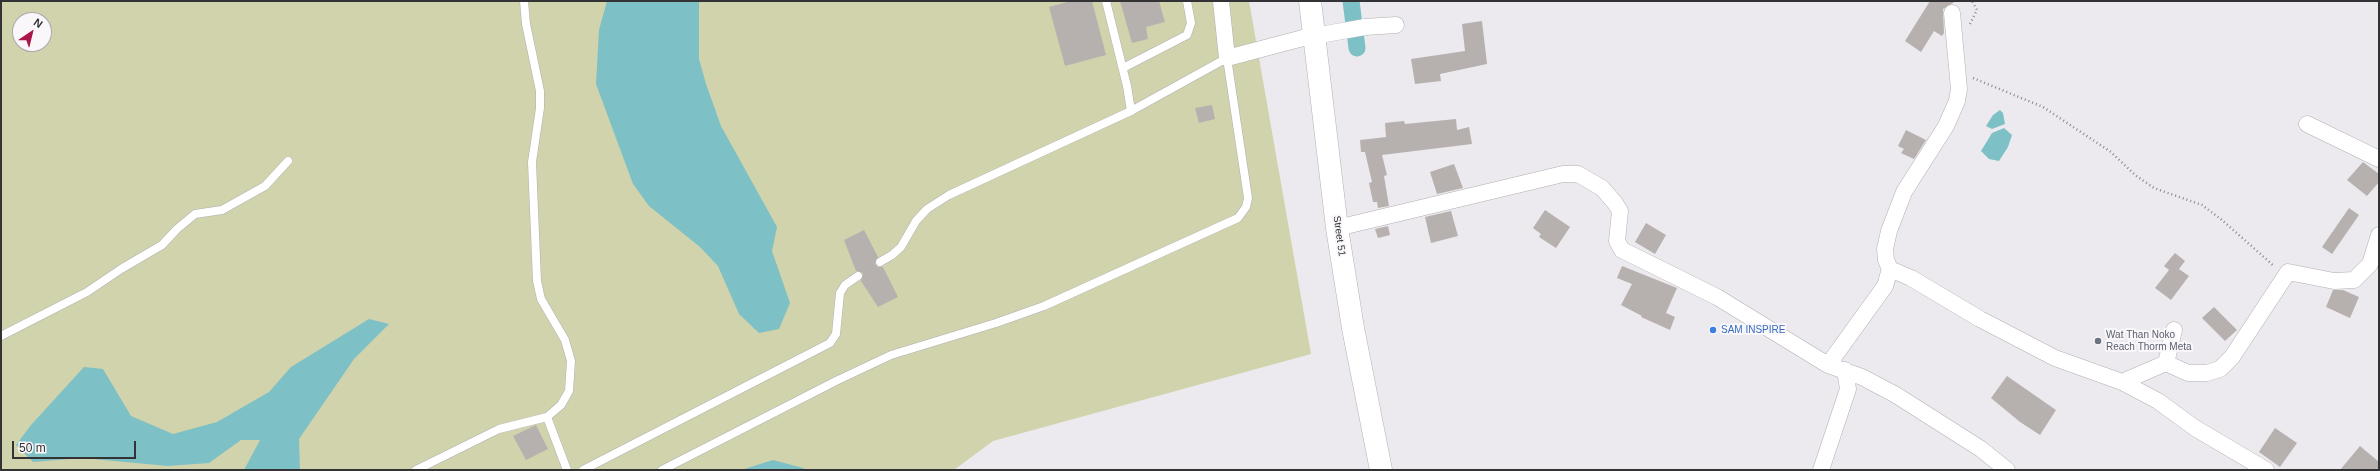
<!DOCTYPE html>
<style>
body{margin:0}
#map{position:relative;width:2380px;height:471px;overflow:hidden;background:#eceaee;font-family:Helvetica,sans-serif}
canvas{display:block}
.frame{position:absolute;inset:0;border:2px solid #333234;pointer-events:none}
.north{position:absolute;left:12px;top:12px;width:40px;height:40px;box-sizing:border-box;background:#faf7fb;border:1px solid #aaa8ab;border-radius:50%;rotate:35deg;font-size:11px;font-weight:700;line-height:16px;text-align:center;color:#333234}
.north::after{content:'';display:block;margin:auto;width:14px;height:18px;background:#aa164a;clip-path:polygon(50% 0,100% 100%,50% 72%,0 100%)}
.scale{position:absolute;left:12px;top:441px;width:124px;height:18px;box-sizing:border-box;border:2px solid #333234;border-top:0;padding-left:5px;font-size:12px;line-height:14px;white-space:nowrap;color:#333234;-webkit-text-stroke:3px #faf7fb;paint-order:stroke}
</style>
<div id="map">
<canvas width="2380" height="471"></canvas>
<div class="frame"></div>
<div class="north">N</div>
<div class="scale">50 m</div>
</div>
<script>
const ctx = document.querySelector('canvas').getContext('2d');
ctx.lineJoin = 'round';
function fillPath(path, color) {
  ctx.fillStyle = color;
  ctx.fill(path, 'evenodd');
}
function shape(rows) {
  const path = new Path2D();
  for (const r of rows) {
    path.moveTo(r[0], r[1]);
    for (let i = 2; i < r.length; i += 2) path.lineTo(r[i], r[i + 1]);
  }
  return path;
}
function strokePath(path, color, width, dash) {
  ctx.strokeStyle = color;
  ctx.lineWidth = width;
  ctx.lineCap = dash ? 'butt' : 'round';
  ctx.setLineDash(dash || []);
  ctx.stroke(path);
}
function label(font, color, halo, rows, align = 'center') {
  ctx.font = font + ' Helvetica,sans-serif';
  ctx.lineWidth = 4;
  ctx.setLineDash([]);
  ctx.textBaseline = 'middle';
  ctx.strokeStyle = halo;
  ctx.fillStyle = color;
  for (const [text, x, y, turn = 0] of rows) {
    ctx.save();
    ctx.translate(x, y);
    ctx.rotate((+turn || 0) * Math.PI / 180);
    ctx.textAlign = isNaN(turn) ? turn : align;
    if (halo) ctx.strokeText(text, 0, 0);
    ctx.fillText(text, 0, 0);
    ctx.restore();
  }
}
fillPath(shape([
 [1,1,1249,1,1311,354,993,441,954,470,1,470],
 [20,20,44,20,44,44,20,44]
]), '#d1d3ad');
fillPath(shape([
 [607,1,699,1,699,59,706,84,721,126,777,227,772,251,790,303,779,329,759,333,739,314,718,266,700,247,649,206,633,184,596,84,599,30],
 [2000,110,2003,113,2005,124,1992,129,1986,126,1993,115],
 [2004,128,2012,135,2008,147,1999,161,1989,159,1981,151,1992,133],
 [369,319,389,324,354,359,299,439,300,470,244,470,260,440,241,440,209,463,168,466,82,458,33,462,16,445,31,425,84,367,103,369,131,416,173,434,217,422,269,392,291,367],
 [773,460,803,468,805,470,741,470]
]), '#7dc0c5');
strokePath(shape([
 [1351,1,1357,48]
]), '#7dc0c5', 17);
fillPath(shape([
 [1071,1,1092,1,1106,55,1065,66,1049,7],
 [1120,1,1159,1,1165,22,1146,27,1148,39,1132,43],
 [1930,1,1956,1,1943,9,1944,33,1942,36,1934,31,1921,52,1905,41],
 [1482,21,1487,64,1440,74,1441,81,1415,84,1411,59,1465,51,1462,24],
 [1212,105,1215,119,1199,123,1195,108],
 [1456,119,1457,130,1469,127,1472,144,1382,155,1387,175,1384,176,1389,206,1378,208,1377,202,1373,202,1369,183,1372,182,1365,152,1361,152,1360,140,1386,137,1385,123,1404,121,1405,124],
 [1906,130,1926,140,1914,159,1901,153,1904,149,1898,146],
 [2363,162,2379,174,2379,182,2367,196,2347,180],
 [1454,164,1463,188,1437,194,1430,172],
 [2349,208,2359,215,2332,254,2322,247],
 [1545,210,1570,227,1556,248,1539,237,1541,234,1533,228],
 [1451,211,1458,236,1431,243,1425,217],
 [1646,223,1666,235,1655,254,1635,242],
 [1388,226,1390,235,1378,238,1375,229],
 [864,230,878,257,875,264,878,267,883,267,898,297,878,307,861,281,863,273,856,271,844,240],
 [2175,253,2185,261,2179,269,2189,276,2171,300,2155,288,2169,270,2164,266],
 [1622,266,1677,288,1666,313,1675,317,1670,330,1641,317,1642,316,1621,305,1632,284,1617,278],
 [2333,290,2343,290,2359,297,2350,318,2326,307],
 [2214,307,2237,330,2225,341,2202,318],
 [2007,376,2056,410,2040,435,2020,422,1991,398],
 [536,425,548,449,526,460,513,436],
 [2275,428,2297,443,2280,467,2259,452],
 [2360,446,2379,462,2379,470,2340,470]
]), '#b6b1af');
const lane = shape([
 [1106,1,1127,86,1131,111],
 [1123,68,1187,35,1191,23,1187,1],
 [1,336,87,292,121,269,162,245,177,229,195,214,222,210,265,186,288,161],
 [547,417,567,470],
 [416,470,499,429,547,417,561,405,569,391,571,361,565,340,541,299,537,281,532,162,540,108,540,91,526,24,524,1],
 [583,470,830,343,836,334,840,293,845,285,858,276],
 [662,470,836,381,891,355,996,323,1044,306,1238,218,1246,207,1248,198,1227,58,1131,111,949,195,927,209,916,221,901,247,892,255,880,262]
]);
const street = shape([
 [1221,1,1227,58,1303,38,1365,27,1396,25],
 [2307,124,2379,159],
 [1337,228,1563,174,1578,174,1602,188,1615,203,1620,211,1617,241,1622,250,1717,297,1828,365,1885,286,1890,269,1886,260,1885,249,1889,231,1904,192,1946,126,1957,101,1959,89,1952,13],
 [1890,269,1911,278,1980,319,2055,358,2122,382,2158,401,2195,428,2266,470],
 [2166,363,2188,373,2207,373,2220,369,2232,357,2288,272,2334,281,2354,280,2370,264,2379,235],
 [1828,365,1862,377,1896,395,1981,449,2007,470],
 [2122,382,2166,363,2174,330],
 [1821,470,1848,389,1845,370]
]);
const secondary = shape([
 [1310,1,1337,228,1353,328,1381,470]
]);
strokePath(lane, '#b2afb3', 9);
strokePath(street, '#b2afb3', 17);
strokePath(secondary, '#b2afb3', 23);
strokePath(shape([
 [1970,24,1977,10,1972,1],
 [1973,78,2043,107,2111,152,2135,175,2154,188,2202,205,2222,220,2274,266]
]), '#8b898c', 2.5, [1, 3]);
strokePath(lane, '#fff', 8);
strokePath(street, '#fff', 16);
strokePath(secondary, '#fff', 22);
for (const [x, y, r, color] of [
 [1713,330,4,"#3f7fe0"],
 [2098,341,4,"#6b7280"]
]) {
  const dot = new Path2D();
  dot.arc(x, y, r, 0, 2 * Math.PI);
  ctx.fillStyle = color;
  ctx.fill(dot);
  strokePath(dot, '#faf7fb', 1.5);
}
label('10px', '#333234', '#faf7fb', [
 ["Street 51",1339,236,82]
]);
label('10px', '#366cbe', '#faf7fb', [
 ["SAM INSPIRE",1721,330]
], 'left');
label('10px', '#5b616d', '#faf7fb', [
 ["Wat Than Noko",2106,335],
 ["Reach Thorm Meta",2106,347]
], 'left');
</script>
